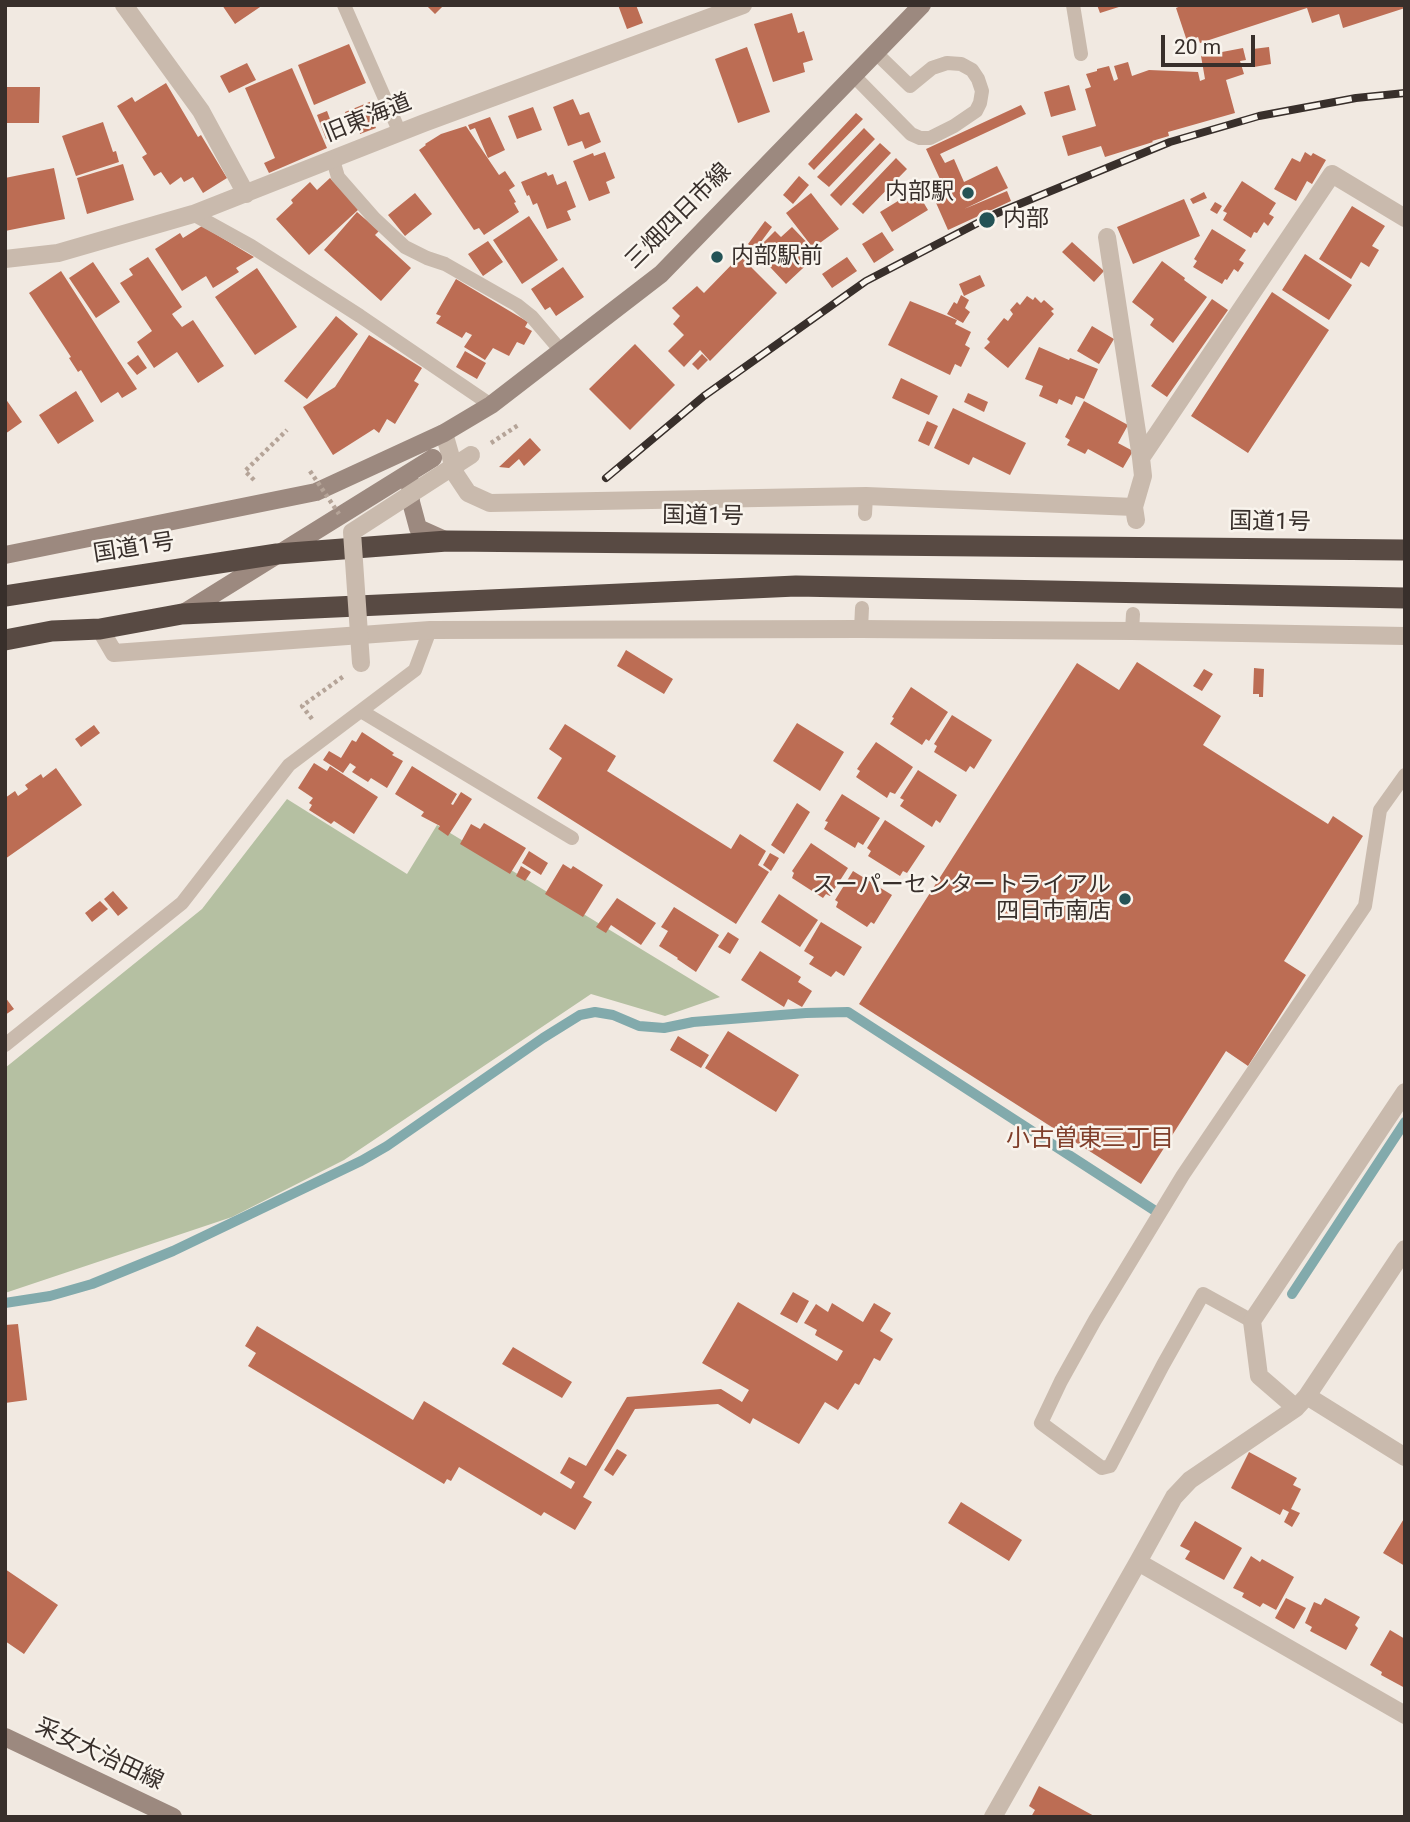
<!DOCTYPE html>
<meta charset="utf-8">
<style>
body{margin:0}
#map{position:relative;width:1410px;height:1822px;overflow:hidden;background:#f1e9e1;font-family:Roboto,sans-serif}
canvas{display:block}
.frame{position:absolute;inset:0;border:7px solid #382f2b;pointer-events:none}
.scale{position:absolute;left:1161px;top:35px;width:94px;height:32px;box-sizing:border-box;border:4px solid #382f2b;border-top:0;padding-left:9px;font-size:21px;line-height:24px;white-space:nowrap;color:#382f2b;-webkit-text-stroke:5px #f9f4ed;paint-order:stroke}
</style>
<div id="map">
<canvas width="1410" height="1822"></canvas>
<div class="frame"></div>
<div class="scale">20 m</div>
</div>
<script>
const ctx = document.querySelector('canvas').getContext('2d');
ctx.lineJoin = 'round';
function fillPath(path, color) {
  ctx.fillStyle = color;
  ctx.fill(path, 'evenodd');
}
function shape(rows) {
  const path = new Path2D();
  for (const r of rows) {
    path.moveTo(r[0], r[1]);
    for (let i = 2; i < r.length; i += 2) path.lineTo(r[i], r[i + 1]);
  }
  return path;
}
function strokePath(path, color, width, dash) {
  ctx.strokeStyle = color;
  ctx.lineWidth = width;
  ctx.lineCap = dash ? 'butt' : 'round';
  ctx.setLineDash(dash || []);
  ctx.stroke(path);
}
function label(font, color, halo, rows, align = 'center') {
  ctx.font = font + ' Roboto,"Noto Sans JP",sans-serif';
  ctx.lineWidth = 5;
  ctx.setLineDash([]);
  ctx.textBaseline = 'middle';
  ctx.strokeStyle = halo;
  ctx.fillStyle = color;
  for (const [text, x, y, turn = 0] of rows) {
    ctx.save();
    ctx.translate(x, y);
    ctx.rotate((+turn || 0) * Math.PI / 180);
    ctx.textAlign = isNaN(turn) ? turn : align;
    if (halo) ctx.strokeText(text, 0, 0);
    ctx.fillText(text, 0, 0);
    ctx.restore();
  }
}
fillPath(shape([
 [287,799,407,874,437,825,720,997,665,1016,591,994,344,1160,232,1217,5,1293,5,1068,202,909]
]), '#b5c0a2');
strokePath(shape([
 [1292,1294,1405,1122],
 [5,1303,50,1296,92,1284,173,1251,361,1161,387,1146,543,1038,580,1015,595,1012,613,1015,639,1026,664,1028,693,1022,806,1013,848,1012,1160,1214]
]), '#82aaac', 10);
fillPath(shape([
 [222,5,263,5,235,24],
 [426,5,444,5,435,14],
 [618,5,636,5,643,23,627,29],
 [1097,5,1122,5,1122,6,1100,13],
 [1183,5,1405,5,1405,8,1343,28,1339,14,1312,23,1307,8,1200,43,1198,37,1187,41,1176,8],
 [792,13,798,33,804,31,813,60,803,63,805,72,773,82,754,24],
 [349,44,366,83,314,105,298,65],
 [747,47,770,112,738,123,715,59],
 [1269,47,1271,64,1254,67,1253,49],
 [1243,48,1246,60,1240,61,1244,74,1226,80,1235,113,1168,132,1169,136,1152,141,1153,142,1105,157,1101,146,1068,156,1062,136,1096,126,1085,89,1091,87,1086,74,1097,71,1097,69,1109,66,1114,81,1118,79,1114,66,1128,62,1132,76,1149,70,1198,72,1200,81,1205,79,1201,56],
 [247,63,256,80,229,93,220,76],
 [292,68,327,148,269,173,264,163,275,158,245,88],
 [166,83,198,137,201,135,227,178,203,193,193,177,184,182,181,177,170,185,161,172,154,176,142,157,147,154,117,106,132,97,135,102],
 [1069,85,1076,110,1051,117,1044,92],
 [5,87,40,87,39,123,5,123],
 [573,99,580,115,589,112,601,142,585,149,582,141,568,146,553,107],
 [372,101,381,121,374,124,376,128,360,134,359,130,353,132,345,112],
 [1021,105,1026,114,940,154,945,163,954,159,964,182,997,166,1008,188,964,209,1007,191,1011,201,948,230,933,196,945,190,926,149],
 [533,107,542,130,517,139,508,116],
 [327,111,336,135,326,139,317,115],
 [856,113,863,119,814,170,808,164],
 [490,117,505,150,488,158,475,128,470,130,468,125],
 [103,122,113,152,116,151,119,162,76,176,62,136],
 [466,126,499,175,505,171,515,186,509,190,516,202,514,203,519,212,484,235,479,228,474,230,419,150,426,145,425,144,441,134],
 [864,128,875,139,829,187,817,177],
 [880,143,891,153,841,206,830,195],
 [605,152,615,178,606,182,610,193,589,201,573,161,593,153,594,156],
 [1305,152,1311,156,1313,153,1326,160,1312,184,1307,181,1296,201,1274,189,1292,158,1300,162],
 [896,158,907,169,863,214,852,204],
 [123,164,134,200,87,214,77,178],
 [54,168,65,219,5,231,5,178],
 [546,172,548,176,553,174,557,185,566,181,576,207,567,211,571,220,547,229,537,203,533,205,529,195,527,196,521,182],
 [799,176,809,185,793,204,783,195],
 [330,178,359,209,309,255,276,219,293,203,291,200,310,182,317,190],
 [1242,181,1276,203,1269,214,1274,217,1268,226,1264,222,1257,233,1254,232,1251,238,1223,220,1227,213,1223,211],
 [916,190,928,210,892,232,880,212],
 [1204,192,1207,198,1193,204,1190,199],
 [415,193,432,214,405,236,388,215],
 [811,193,839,229,813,248,786,213],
 [1184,199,1200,236,1133,264,1117,227],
 [1215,202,1222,206,1217,214,1210,210],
 [1352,206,1385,226,1372,246,1379,250,1369,267,1361,262,1351,279,1319,259],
 [357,212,379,231,375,235,411,268,381,301,324,250],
 [529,216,558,260,522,284,493,240],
 [765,221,772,227,755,250,748,244],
 [202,226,254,257,236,268,239,272,213,288,206,276,182,291,155,249,180,233,183,238],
 [792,227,818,254,786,284,755,251,775,231,781,237],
 [1212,229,1246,250,1239,260,1244,263,1238,272,1234,269,1227,280,1225,279,1222,284,1193,267,1197,261,1194,259],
 [882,232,894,250,874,263,862,244],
 [488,241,503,262,483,276,468,254],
 [1072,242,1104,271,1094,282,1062,252],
 [1305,254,1352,285,1329,320,1282,290],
 [740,256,777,293,710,361,700,350,684,367,668,351,684,335,673,324,680,316,672,308,697,286,704,293],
 [148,257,182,307,172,314,174,317,182,327,193,320,224,366,198,383,177,352,154,368,137,342,152,331,120,283,133,275,129,269],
 [847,257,857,271,832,288,822,274],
 [1162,261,1185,278,1184,280,1207,297,1173,343,1150,325,1154,319,1132,302],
 [93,262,120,302,96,318,69,278],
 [563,267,584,297,556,316,550,307,545,310,531,289],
 [257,268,297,327,255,355,215,297],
 [61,271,137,389,122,398,118,392,101,403,81,370,78,372,69,358,71,357,29,293],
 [980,275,985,286,964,296,959,284],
 [456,279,528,322,525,327,532,331,524,345,517,342,509,356,493,348,485,360,464,347,472,335,466,332,462,338,436,323,441,316,436,314],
 [1272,292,1329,330,1248,453,1191,416],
 [961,295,969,300,965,308,970,312,963,323,947,314,954,302,957,304],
 [1027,296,1033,300,1035,297,1041,303,1044,300,1054,309,1051,311,1054,314,1008,368,984,348,990,342,987,339,1004,318,1008,321,1013,314,1010,310,1017,302,1020,305],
 [1212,299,1228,310,1167,397,1151,386],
 [910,301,957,320,955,324,971,332,965,345,970,348,961,367,955,364,950,375,888,345],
 [336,316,358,334,307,399,284,381],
 [1092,326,1114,339,1099,364,1077,351],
 [369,335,422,368,414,381,419,384,395,424,387,419,379,433,374,429,333,455,303,407,335,387],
 [635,344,675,385,630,430,589,389],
 [1039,347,1069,360,1070,358,1098,369,1084,399,1076,396,1072,405,1059,399,1057,404,1039,396,1043,386,1025,379],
 [465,351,486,363,477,379,456,367],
 [702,354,708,360,698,370,692,364],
 [138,355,147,368,137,375,127,363],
 [901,378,938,396,929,415,892,398],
 [76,391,94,421,58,444,39,415],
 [968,393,988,402,984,412,964,402],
 [5,398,22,422,5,434],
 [1084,401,1128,425,1118,443,1133,451,1123,468,1088,449,1085,454,1067,445,1070,440,1065,437],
 [953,408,1026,443,1010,475,973,457,969,465,934,448],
 [927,421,938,426,929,446,918,441],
 [530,438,541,450,524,466,519,459,509,468,499,467],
 [626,650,673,679,664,694,617,666],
 [1137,662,1221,716,1203,745,1328,824,1333,816,1363,836,1284,961,1306,975,1248,1066,1226,1051,1141,1184,859,1004,1077,663,1119,690],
 [1254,668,1264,669,1263,697,1259,697,1259,694,1253,694],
 [1204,669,1213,674,1202,691,1193,686],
 [911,687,948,712,929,741,926,739,922,745,890,724,894,718,892,717],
 [952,715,992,740,974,769,970,766,966,772,934,752,937,746,934,744],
 [797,723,844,752,820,791,773,761],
 [565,724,616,756,607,771,731,849,740,834,766,851,758,865,769,872,736,924,537,798,562,758,549,749],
 [94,725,100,733,81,747,75,739],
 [362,732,394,753,392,755,403,761,387,788,371,778,368,782,352,772,356,767,350,763,343,773,323,760,329,751,341,758,352,740,356,742],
 [876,742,913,767,895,794,890,792,887,798,856,777,860,771,857,769],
 [314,763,327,771,330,766,378,797,354,834,334,821,331,824,309,810,312,805,309,803,313,798,298,788],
 [412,766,457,794,451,804,453,805,461,792,472,799,448,836,438,829,440,826,421,816,424,812,395,794],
 [56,768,82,805,5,859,5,798,15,791,18,796,28,789,25,785,41,774,43,778],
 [918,770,957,795,940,823,936,820,932,827,900,806,904,800,900,798],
 [842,794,880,818,863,845,858,842,855,848,824,829,828,822,825,821],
 [797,803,810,812,784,854,771,845],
 [885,820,925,846,907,873,903,871,900,876,868,856,871,851,867,848],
 [484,823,526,848,510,874,460,844,471,824,480,829],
 [811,843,848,868,830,896,826,894,823,898,792,878,794,873,792,871],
 [529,851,548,863,541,875,522,863],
 [770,853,779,858,771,871,763,865],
 [563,864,571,869,573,866,603,885,583,917,545,894],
 [521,866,531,872,525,881,516,876],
 [853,871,892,895,874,924,871,922,867,927,836,907,838,902,835,900],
 [113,891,128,908,118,916,104,899],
 [779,894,818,920,800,947,761,922],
 [617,898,656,923,641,945,611,925,606,933,596,927],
 [100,901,108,909,92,922,85,913],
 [674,907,719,935,696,972,677,959,678,958,659,946,668,931,661,927],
 [821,922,862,947,844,976,836,971,831,977,809,964,814,957,804,951],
 [728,932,739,939,730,954,718,947],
 [760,951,801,977,798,982,812,991,802,1007,788,999,784,1007,741,980],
 [5,997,14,1009,5,1015],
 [728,1031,799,1075,776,1112,705,1068],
 [678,1036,709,1055,701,1068,670,1050],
 [793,1292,809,1301,797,1323,780,1314],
 [738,1302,837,1361,843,1351,815,1335,817,1330,804,1323,816,1304,828,1312,832,1303,863,1322,874,1303,891,1313,880,1331,893,1339,880,1361,874,1358,859,1385,855,1383,838,1410,825,1402,799,1444,753,1418,750,1424,718,1404,635,1409,583,1497,592,1502,575,1530,544,1512,541,1516,459,1467,451,1481,447,1479,444,1484,248,1366,256,1353,245,1346,257,1326,413,1420,424,1401,571,1489,575,1482,560,1473,569,1457,586,1466,627,1397,721,1389,742,1402,749,1390,702,1363],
 [18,1324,27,1400,5,1403,5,1325],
 [513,1347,572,1382,562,1398,502,1364],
 [617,1449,627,1455,613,1476,604,1470],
 [1249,1452,1297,1478,1293,1485,1301,1489,1291,1509,1300,1513,1292,1527,1284,1522,1289,1512,1283,1509,1280,1515,1231,1488],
 [961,1502,1022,1540,1009,1561,948,1523],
 [1405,1517,1405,1566,1383,1553],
 [1195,1521,1242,1548,1224,1580,1185,1559,1190,1551,1180,1546],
 [1251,1556,1260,1562,1262,1559,1294,1577,1276,1610,1263,1603,1260,1607,1242,1597,1244,1593,1233,1588],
 [5,1569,58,1605,24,1654,5,1641],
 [1286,1598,1306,1608,1294,1629,1275,1618],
 [1325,1598,1360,1617,1355,1625,1358,1628,1346,1650,1310,1631,1312,1627,1305,1623,1314,1602,1321,1605],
 [1390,1630,1405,1639,1405,1688,1381,1675,1382,1672,1370,1665],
 [1039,1786,1096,1817,1031,1817,1035,1810,1029,1806]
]), '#bc6d54');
strokePath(shape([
 [491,443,520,424],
 [254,480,245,471,287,430],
 [312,719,302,706,344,676]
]), '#b5a498', 4.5, [3.5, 3.5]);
strokePath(shape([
 [344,5,400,133],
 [1073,5,1081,54],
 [853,75,911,134,920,138,930,138,954,126,976,111,980,103,982,91,978,79,972,70,961,64,947,63,932,68,910,86,876,53],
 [333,160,338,177,374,218,405,247,427,258,445,264,517,305,532,317,562,352],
 [193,214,251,246,360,316,491,405],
 [865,514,866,496],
 [861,629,862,608],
 [1132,631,1133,614],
 [361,711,572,838],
 [5,1045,182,903,289,765,415,670,430,630],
 [1252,1321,1203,1294,1163,1365,1110,1466,1102,1468,1041,1423,1061,1381,1095,1320,1183,1175,1365,906,1380,810,1405,775]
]), '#c9baad', 14);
strokePath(shape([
 [124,5,201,111,246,194],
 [1107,237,1141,458,1143,476,1134,507,1136,520],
 [5,259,58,253,193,214,424,123,743,5],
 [444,433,456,475,468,493,490,503,866,496,1134,507],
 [1141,458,1332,174,1405,218],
 [100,629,114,653,430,630,861,629,1132,631,1405,636],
 [1307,1396,1405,1457],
 [1296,1408,1259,1376,1252,1321,1405,1092],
 [1138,1562,1405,1715],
 [993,1817,1138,1562,1174,1497,1190,1480,1296,1408,1307,1396,1405,1249]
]), '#c9baad', 18);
strokePath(shape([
 [410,481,411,502,418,528,447,541],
 [5,555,316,492,444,433,491,405,661,274,922,5],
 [182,614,433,458],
 [5,1737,173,1817]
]), '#9c897f', 18);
strokePath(shape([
 [5,596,277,554,447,541,1405,550],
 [5,640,52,631,100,629,182,614,796,586,1405,598]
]), '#584a43', 21);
const rail = shape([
 [606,478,704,396,866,281,995,214,1170,142,1259,116,1356,98,1405,93]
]);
strokePath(rail, '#382f2b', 8);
strokePath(rail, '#f9f4ed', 5, [16]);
strokePath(shape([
 [310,471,339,514]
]), '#b5a498', 4.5, [3.5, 3.5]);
strokePath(shape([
 [361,663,352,532,471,455]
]), '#c9baad', 18);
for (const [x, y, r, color] of [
 [968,193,7,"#245356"],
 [987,220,9,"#245356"],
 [717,257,7,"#245356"],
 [1125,899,7,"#245356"]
]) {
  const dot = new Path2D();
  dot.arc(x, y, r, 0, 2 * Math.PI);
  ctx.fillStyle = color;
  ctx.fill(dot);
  strokePath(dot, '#f9f4ed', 2.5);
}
label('23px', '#382f2b', '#f9f4ed', [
 ["旧東海道",368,119,-22],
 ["三畑四日市線",679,217,-45],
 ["国道1号",703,517,1],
 ["国道1号",1270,523,1],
 ["国道1号",134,549,-9],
 ["采女大治田線",99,1755,25]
]);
label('23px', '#382f2b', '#f9f4ed', [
 ["内部駅",954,193],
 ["内部",1003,220,"left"],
 ["内部駅前",731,257,"left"],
 ["スーパーセンタートライアル",1111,886],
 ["四日市南店",1111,912]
], 'right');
label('24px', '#803f2b', '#f9f4ed', [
 ["小古曽東三丁目",1090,1140]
]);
</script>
